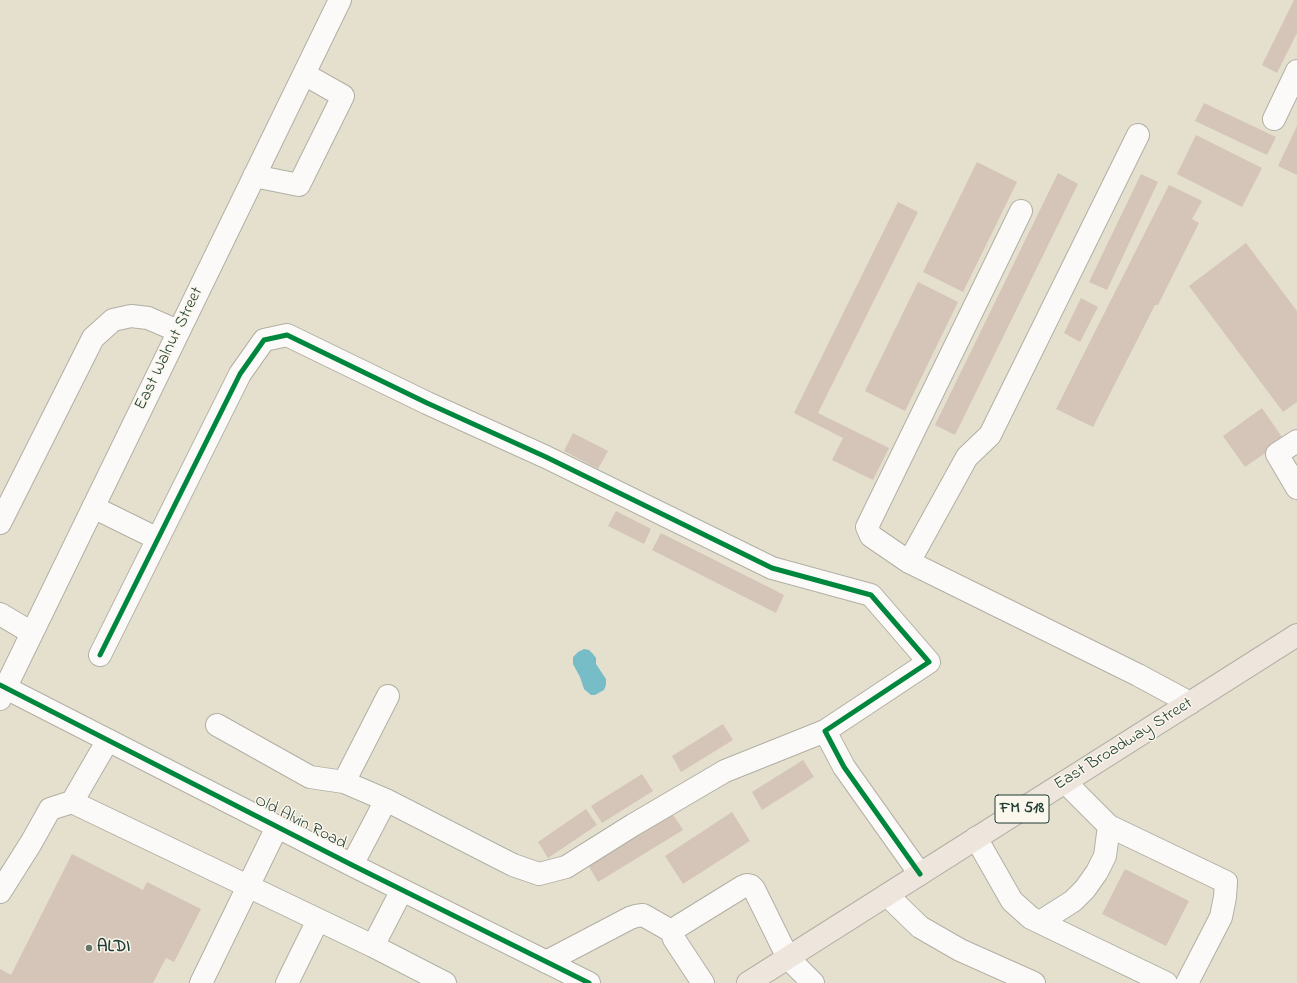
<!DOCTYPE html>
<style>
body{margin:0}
canvas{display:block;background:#e5dfce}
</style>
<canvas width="1297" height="983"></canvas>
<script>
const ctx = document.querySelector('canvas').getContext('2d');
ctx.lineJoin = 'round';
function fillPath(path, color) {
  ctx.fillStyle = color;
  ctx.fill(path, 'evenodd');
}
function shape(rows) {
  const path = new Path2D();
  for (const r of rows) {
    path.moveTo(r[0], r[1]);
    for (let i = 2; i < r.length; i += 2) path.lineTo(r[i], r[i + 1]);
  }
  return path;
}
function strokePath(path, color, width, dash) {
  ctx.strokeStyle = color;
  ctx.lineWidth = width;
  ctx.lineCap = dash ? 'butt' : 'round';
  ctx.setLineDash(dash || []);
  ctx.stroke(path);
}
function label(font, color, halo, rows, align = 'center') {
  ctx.font = font + ' "Indie Flower",sans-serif';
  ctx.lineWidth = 3;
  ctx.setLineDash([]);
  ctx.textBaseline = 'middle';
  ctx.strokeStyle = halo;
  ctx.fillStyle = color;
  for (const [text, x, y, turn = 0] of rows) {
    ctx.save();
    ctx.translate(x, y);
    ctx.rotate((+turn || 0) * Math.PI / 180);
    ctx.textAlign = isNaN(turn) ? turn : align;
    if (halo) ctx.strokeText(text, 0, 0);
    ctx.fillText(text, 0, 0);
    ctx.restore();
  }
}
fillPath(shape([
 [584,649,589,650,593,654,596,658,596,664,606,679,606,685,604,690,595,695,591,695,584,689,580,677,573,664,573,657,578,652]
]), '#76bdc8');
fillPath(shape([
 [1294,0,1297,0,1297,33,1277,73,1262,65],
 [1204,103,1276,137,1267,155,1195,121],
 [1297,126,1297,175,1278,166],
 [1196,135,1262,168,1242,207,1177,174],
 [977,162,1017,182,963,292,923,272],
 [1058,173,1078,184,955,435,935,425],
 [1141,174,1158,182,1107,290,1089,282],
 [1169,185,1202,201,1192,219,1199,223,1158,305,1155,305,1093,427,1056,409],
 [898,202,918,212,818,413,889,448,873,480,832,460,843,438,794,413],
 [1246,243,1297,311,1297,402,1283,412,1189,286],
 [918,282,958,302,905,411,865,391],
 [1081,298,1098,307,1080,342,1064,333],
 [1262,408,1284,440,1245,467,1223,436],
 [573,433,608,451,598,469,564,451],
 [616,511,651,529,644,544,608,526],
 [661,533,784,595,776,613,652,550],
 [723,724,733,740,681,772,672,756],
 [803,760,814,777,762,810,752,792],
 [642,774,653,791,602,823,591,806],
 [586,809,597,825,548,858,538,842],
 [732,812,750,841,683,884,665,856],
 [672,813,683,830,598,882,588,865],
 [72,854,143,890,147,882,201,909,174,962,166,958,153,983,0,983,0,969,11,975],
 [1125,869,1189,901,1166,946,1102,914]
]), '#d4c5b8');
const minor = shape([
 [1274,119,1297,71],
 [1138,135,990,435,967,457,909,562,1138,675,1190,703],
 [254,176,299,185,343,96,304,74],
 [1297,441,1277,454,1297,488],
 [93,507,158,539],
 [0,523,93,338,113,320,131,316,148,318,178,331],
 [909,562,871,536,867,527,1021,211],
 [0,614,32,633],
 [100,655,240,374,264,340,287,335,427,403,546,457,772,568,871,595,929,662,825,731,844,767,920,874],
 [0,685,352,865,589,983],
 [0,699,340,0],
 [217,725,310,777,344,782,386,800],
 [344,782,388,696],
 [1065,782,1109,826,1226,882,1225,897,1221,917,1187,983],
 [72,802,108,740],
 [976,838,1012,901,1031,918,1166,983],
 [352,865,386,800,513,865,539,874,566,867,633,825,725,771,825,731],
 [0,892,31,843,50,809,72,802,373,946,445,983],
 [887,895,920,927,960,950,1034,983],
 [1040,922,1073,901,1085,889,1097,872,1105,856,1109,826],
 [373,946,402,890],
 [546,962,630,918,636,916,643,915,673,932],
 [201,983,277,827],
 [287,983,318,920],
 [703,983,674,939,673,936,674,929,742,887,747,885,751,886,754,889,788,958,813,983]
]);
const major = shape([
 [748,983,1297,635]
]);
strokePath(minor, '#b1b0a4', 24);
strokePath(major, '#b1b0a4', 24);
strokePath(minor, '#fbfaf8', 22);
strokePath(major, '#eee5dc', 22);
strokePath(shape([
 [100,655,240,374,264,340,287,335,427,403,546,457,772,568,871,595,929,662,825,731,844,767,920,874],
 [0,685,352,865,589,983]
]), '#00873e', 5);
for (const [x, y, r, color] of [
 [89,948,4,"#64766a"]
]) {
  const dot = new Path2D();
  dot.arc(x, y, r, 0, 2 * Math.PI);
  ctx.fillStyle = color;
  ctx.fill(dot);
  strokePath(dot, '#fbf7ec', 1.5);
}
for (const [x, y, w] of [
 [1022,809,54]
]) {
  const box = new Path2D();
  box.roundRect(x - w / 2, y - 14, w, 28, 3);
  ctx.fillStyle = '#fbf7ec';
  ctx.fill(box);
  strokePath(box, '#1f3d34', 1);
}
label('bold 16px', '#1f3d34', null, [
 ["FM 518",1022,809]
]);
label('17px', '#1f3d34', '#fbf7ec', [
 ["East Walnut Street",170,349,-64],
 ["East Broadway Street",1124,745,-32],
 ["Old Alvin Road",300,823,27]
]);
label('bold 17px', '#1f3d34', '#fbf7ec', [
 ["ALDI",97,948]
], 'left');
</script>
